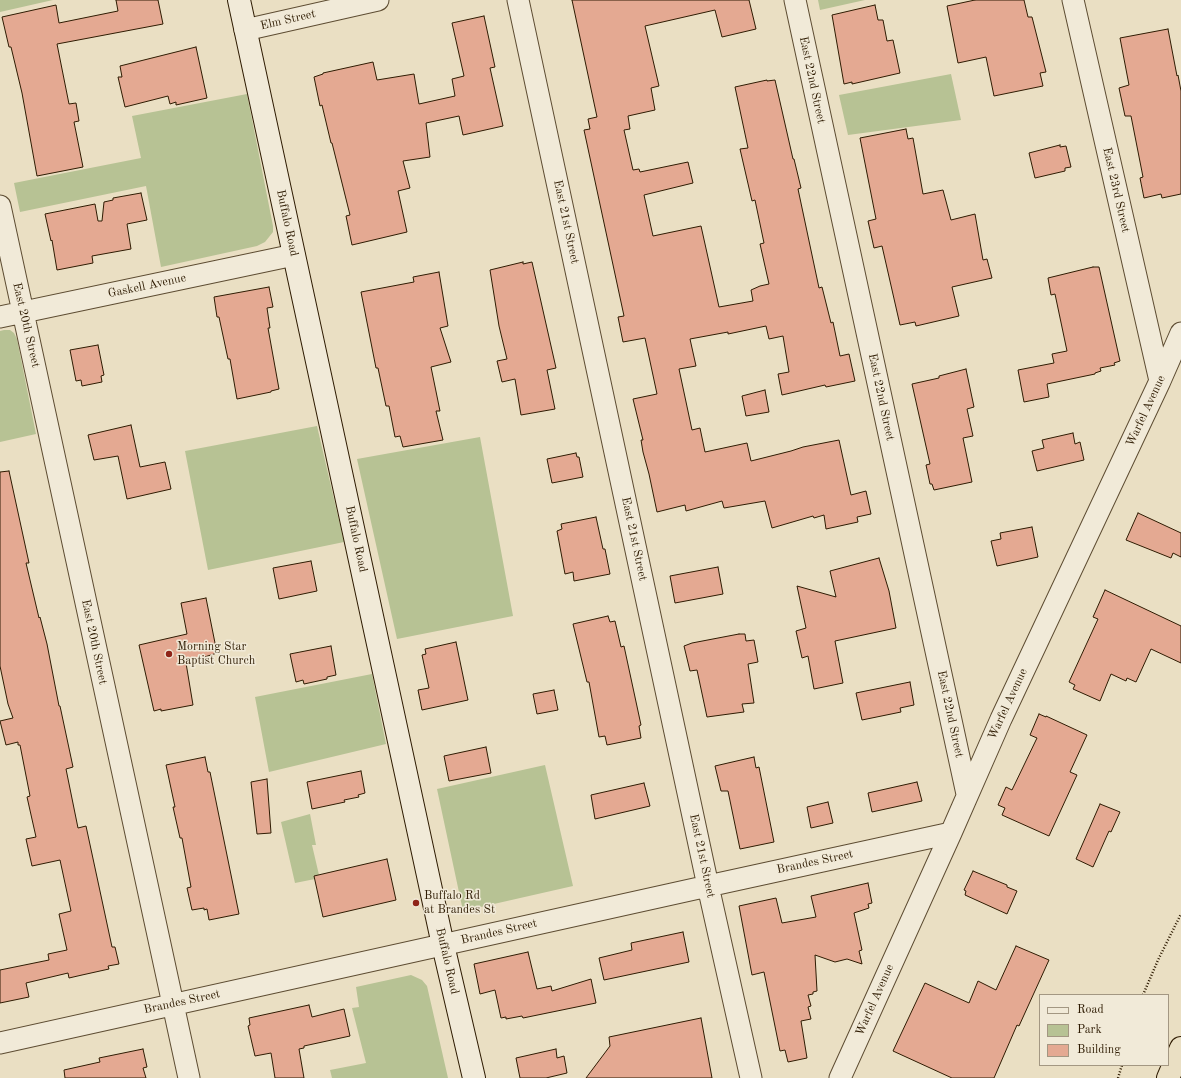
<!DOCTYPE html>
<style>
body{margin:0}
#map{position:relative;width:1181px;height:1078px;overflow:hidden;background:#eadfc3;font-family:"Old Standard TT",serif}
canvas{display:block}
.legend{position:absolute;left:1039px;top:994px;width:130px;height:72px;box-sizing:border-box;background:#f1ead8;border:1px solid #a39782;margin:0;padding:5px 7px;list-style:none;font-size:12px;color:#2e1b02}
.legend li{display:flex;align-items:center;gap:8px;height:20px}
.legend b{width:20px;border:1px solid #a39782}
</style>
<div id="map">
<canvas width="1181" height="1078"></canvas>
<ul class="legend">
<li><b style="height:5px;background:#f1ead8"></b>Road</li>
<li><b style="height:11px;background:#b7c294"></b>Park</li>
<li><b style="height:11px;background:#e4a992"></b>Building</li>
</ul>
</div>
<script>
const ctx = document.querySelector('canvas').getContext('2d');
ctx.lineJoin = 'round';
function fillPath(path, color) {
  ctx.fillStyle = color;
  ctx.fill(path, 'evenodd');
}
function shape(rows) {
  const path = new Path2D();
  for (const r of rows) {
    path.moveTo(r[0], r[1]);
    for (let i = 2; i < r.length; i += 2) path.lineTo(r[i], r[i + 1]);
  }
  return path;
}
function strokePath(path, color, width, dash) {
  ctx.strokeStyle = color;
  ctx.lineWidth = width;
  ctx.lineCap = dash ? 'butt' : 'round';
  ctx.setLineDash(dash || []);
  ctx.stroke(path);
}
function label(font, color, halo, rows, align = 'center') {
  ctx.font = font + ' "Old Standard TT",serif';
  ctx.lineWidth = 3;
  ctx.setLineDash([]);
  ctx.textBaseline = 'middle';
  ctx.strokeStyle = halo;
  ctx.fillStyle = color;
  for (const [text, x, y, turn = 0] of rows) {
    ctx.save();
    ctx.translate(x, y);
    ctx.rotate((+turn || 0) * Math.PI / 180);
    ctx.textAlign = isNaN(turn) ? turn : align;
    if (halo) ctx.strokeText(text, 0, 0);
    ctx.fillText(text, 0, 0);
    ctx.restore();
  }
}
fillPath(shape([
 [0,0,53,0,0,12],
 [818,0,865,0,820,10],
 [951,74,961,120,848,135,839,95],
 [247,94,273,226,273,232,265,242,257,246,161,267,146,186,20,212,14,183,141,158,132,116],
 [4,330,10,330,14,333,17,339,36,434,0,442,0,331],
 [317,426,344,542,208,570,185,451],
 [480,437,513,616,397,639,357,459],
 [372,674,386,744,269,772,255,697],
 [545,765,573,886,463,911,437,789],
 [310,814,316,845,312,845,319,875,314,876,315,879,295,883,281,822],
 [411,975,422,980,427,986,448,1078,332,1078,330,1070,366,1063,352,1008,359,1007,356,987]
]), '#b7c294');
const building = shape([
 [116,0,158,0,163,24,57,44,69,104,76,103,79,121,74,122,83,167,37,176,22,93,11,47,9,47,2,17,56,5,59,23,118,11,116,0],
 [572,0,749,0,756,29,722,37,715,10,645,26,659,86,651,88,655,110,628,116,630,129,624,130,633,170,639,169,640,172,688,162,693,183,644,195,653,236,701,226,719,307,753,301,751,290,760,286,769,284,760,244,764,243,755,200,752,201,740,149,748,148,735,87,767,80,767,81,775,80,793,159,794,159,801,188,798,189,819,288,822,287,831,323,833,322,840,356,849,354,855,381,826,387,825,385,782,395,778,374,789,372,783,336,769,339,766,326,728,334,728,332,690,339,696,366,679,369,692,430,700,428,705,452,747,443,751,461,791,451,803,447,839,440,851,495,866,491,871,514,857,517,858,522,826,529,824,515,814,518,813,516,772,528,765,501,724,508,722,501,686,511,685,505,657,512,649,474,643,452,641,440,643,440,633,399,657,394,645,338,623,342,618,317,624,316,584,130,590,129,588,119,597,117,572,0],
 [975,0,1024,0,1028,17,1032,17,1046,72,1040,73,1043,86,994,96,986,57,958,63,947,6,975,0],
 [875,5,878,20,883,20,887,41,893,40,900,73,852,84,852,82,844,84,832,15,875,5],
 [484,16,495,67,490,68,503,126,463,135,459,116,426,123,430,157,403,161,410,188,398,191,407,232,352,245,346,216,350,215,332,143,331,143,322,105,320,106,314,77,323,74,323,73,373,62,377,80,414,74,419,104,455,96,452,79,464,76,452,23,484,16],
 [1168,29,1177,76,1178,75,1181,91,1181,194,1162,198,1161,194,1144,198,1140,178,1143,177,1131,116,1125,116,1119,88,1129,85,1120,38,1168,29],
 [196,47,207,98,176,105,176,102,170,104,168,96,125,107,118,77,122,77,120,66,196,47],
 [906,129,908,139,913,138,923,194,943,190,951,220,975,214,983,260,987,259,992,278,952,287,959,316,916,326,915,322,900,325,882,246,874,248,868,221,876,219,860,138,906,129],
 [1060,145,1060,147,1066,146,1071,167,1065,168,1065,171,1035,178,1029,153,1060,145],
 [141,193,147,220,127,224,131,249,92,256,93,263,57,270,52,240,51,241,45,214,95,204,98,221,102,221,104,202,113,200,113,198,141,193],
 [523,262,523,264,532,262,556,368,547,370,555,409,521,415,515,379,502,382,497,361,507,359,499,326,490,270,523,262],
 [1093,267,1099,267,1120,361,1114,363,1115,365,1100,368,1101,371,1095,373,1095,374,1047,384,1049,397,1024,402,1018,370,1054,363,1052,354,1067,351,1055,294,1051,295,1048,278,1093,267],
 [439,272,448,326,440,328,451,362,431,367,440,411,436,411,443,440,403,447,400,436,395,437,389,406,386,406,378,368,376,368,361,292,414,282,413,277,439,272],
 [269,287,273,307,267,308,270,328,268,328,279,389,271,391,271,392,237,399,230,359,228,359,219,317,217,317,214,297,269,287],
 [98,345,104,375,101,376,102,382,82,386,81,380,76,381,70,350,98,345],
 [966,369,974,407,967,409,973,436,963,438,972,482,934,490,932,484,930,484,926,465,930,464,912,384,939,378,939,376,966,369],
 [765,390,769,412,746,416,742,396,765,390],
 [131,425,140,467,165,462,171,489,127,499,118,456,94,460,88,435,131,425],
 [1073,433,1075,444,1080,442,1084,460,1037,471,1032,451,1044,448,1042,440,1073,433],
 [576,453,577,457,579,457,583,477,552,483,547,459,576,453],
 [9,471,29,563,26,563,39,618,40,617,47,644,59,706,60,706,73,767,66,769,78,828,86,826,112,947,115,947,119,964,108,966,109,969,82,975,69,978,68,973,26,983,29,997,0,1003,0,970,49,960,48,954,67,950,59,914,71,911,60,860,32,866,26,839,36,837,27,797,30,796,20,745,18,745,18,742,6,745,0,721,13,718,8,704,0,666,0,472,9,471],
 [1138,513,1181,533,1181,557,1173,553,1171,558,1126,540,1138,513],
 [596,517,603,549,605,549,610,574,574,581,573,572,565,574,557,531,562,529,561,524,596,517],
 [1032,527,1038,557,997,566,991,541,1001,539,1000,533,1032,527],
 [879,558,889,591,896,628,835,641,843,683,814,689,808,656,802,658,796,631,806,628,797,586,836,597,830,571,879,558],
 [311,561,317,591,279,599,273,568,311,561],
 [718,567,723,594,675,603,670,576,718,567],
 [1105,590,1181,626,1181,663,1151,649,1136,682,1127,678,1126,681,1111,674,1100,701,1073,689,1075,685,1069,682,1098,619,1093,617,1105,590],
 [206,598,217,653,186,663,193,705,161,711,161,709,154,711,139,645,187,634,181,603,206,598],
 [608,616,610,622,615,621,621,647,624,646,641,725,639,726,641,738,607,745,605,736,599,737,589,682,587,682,573,624,608,616],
 [739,634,745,634,746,641,754,640,758,662,748,664,754,703,742,704,744,712,707,717,697,670,690,671,684,646,692,643,739,634],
 [456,642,468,700,422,710,418,690,429,688,422,655,426,654,425,649,456,642],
 [331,646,336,675,327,677,327,679,304,684,303,680,296,682,290,654,331,646],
 [910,682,914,705,900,708,901,712,862,720,856,693,910,682],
 [554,690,558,710,537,714,533,694,554,690],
 [1039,714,1046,717,1046,716,1087,735,1070,772,1077,775,1049,836,1002,815,1005,808,998,805,1006,787,1012,790,1037,738,1030,735,1039,714],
 [486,747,491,773,449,781,444,756,486,747],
 [205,757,208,772,210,772,239,914,209,920,207,909,204,910,204,908,192,910,187,888,191,887,182,838,180,838,173,807,175,807,166,765,205,757],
 [754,757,756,768,759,767,774,842,740,849,728,791,721,791,715,766,754,757],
 [361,771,365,793,358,795,359,797,344,800,345,802,312,809,307,782,361,771],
 [267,779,271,833,257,834,251,782,267,779],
 [917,782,922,801,872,812,868,793,917,782],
 [644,783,650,806,595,819,591,795,644,783],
 [828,802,833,823,811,828,807,807,828,802],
 [1100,804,1120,812,1111,832,1109,831,1093,867,1076,859,1100,804],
 [387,859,396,900,323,917,314,876,387,859],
 [973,871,1007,885,1007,887,1017,891,1007,914,965,895,966,891,964,890,973,871],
 [868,883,872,903,868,904,869,908,854,913,862,950,859,951,862,964,847,959,835,962,815,955,817,991,813,992,813,994,808,995,811,1006,808,1007,811,1019,801,1021,807,1058,788,1062,785,1050,780,1051,764,972,752,975,739,906,776,898,782,923,816,917,811,896,868,883],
 [683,932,689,962,604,980,599,958,632,950,631,943,683,932],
 [1016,946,1049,960,1019,1026,1017,1025,994,1078,952,1078,893,1051,925,983,969,1003,978,981,996,990,1016,946],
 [528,952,537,989,551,986,552,991,591,979,596,1003,523,1018,522,1016,506,1019,506,1017,501,1018,495,990,480,994,474,964,528,952],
 [309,1005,312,1017,344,1009,350,1036,304,1046,304,1048,299,1049,304,1078,275,1078,271,1053,255,1056,248,1026,250,1025,249,1018,309,1005],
 [701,1018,712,1078,586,1078,610,1046,609,1037,701,1018],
 [143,1049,147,1067,143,1068,146,1078,65,1078,64,1070,100,1062,99,1058,143,1049],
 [556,1049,557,1058,564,1056,567,1073,546,1078,520,1078,516,1058,556,1049]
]);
fillPath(building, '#e4a992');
strokePath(building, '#2e1b02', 1);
const minor = shape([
 [518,0,708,886,751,1078],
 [795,0,967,794],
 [1073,0,1160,381],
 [245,30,378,0],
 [0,206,189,1078],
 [0,317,294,255],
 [0,1043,708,886,951,833],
 [840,1078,951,833,1001,719,1160,381,1181,333]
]);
const secondary = shape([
 [239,0,443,945,474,1078]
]);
const trunk = shape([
 [1168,1078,1181,1048]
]);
strokePath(minor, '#5d4c32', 23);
strokePath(secondary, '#2e1b02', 24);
strokePath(trunk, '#2e1b02', 24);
strokePath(shape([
 [1143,995,1158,960,1181,914],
 [1118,1078,1122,1065]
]), '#2e1b02', 2.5, [1, 2]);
strokePath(minor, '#f1ead8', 21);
strokePath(secondary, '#f1ead8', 22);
strokePath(trunk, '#eadfc3', 22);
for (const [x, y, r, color] of [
 [169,654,4,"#8f2418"],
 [416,903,4,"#8f2418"]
]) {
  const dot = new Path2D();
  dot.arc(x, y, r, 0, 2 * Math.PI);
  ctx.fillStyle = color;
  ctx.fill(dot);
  strokePath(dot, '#f1ead8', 1.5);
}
label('12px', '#2e1b02', '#f1ead8', [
 ["Elm Street",288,20,-13],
 ["East 22nd Street",812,80,78],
 ["East 23rd Street",1116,190,77],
 ["East 21st Street",566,222,78],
 ["Buffalo Road",287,223,78],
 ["Gaskell Avenue",147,286,-12],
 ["East 20th Street",26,325,77],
 ["East 22nd Street",881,397,78],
 ["Warfel Avenue",1146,411,-65],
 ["Buffalo Road",356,539,78],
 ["East 21st Street",634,539,78],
 ["East 20th Street",94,642,78],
 ["Warfel Avenue",1008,704,-65],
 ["East 22nd Street",950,714,78],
 ["East 21st Street",702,856,78],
 ["Brandes Street",815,862,-12],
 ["Brandes Street",499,932,-13],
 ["Buffalo Road",447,961,77],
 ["Warfel Avenue",875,1000,-66],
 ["Brandes Street",182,1002,-12]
]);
label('12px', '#2e1b02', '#f1ead8', [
 ["Morning Star",177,647],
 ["Baptist Church",177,661],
 ["Buffalo Rd",424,896],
 ["at Brandes St",424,910]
], 'left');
</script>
